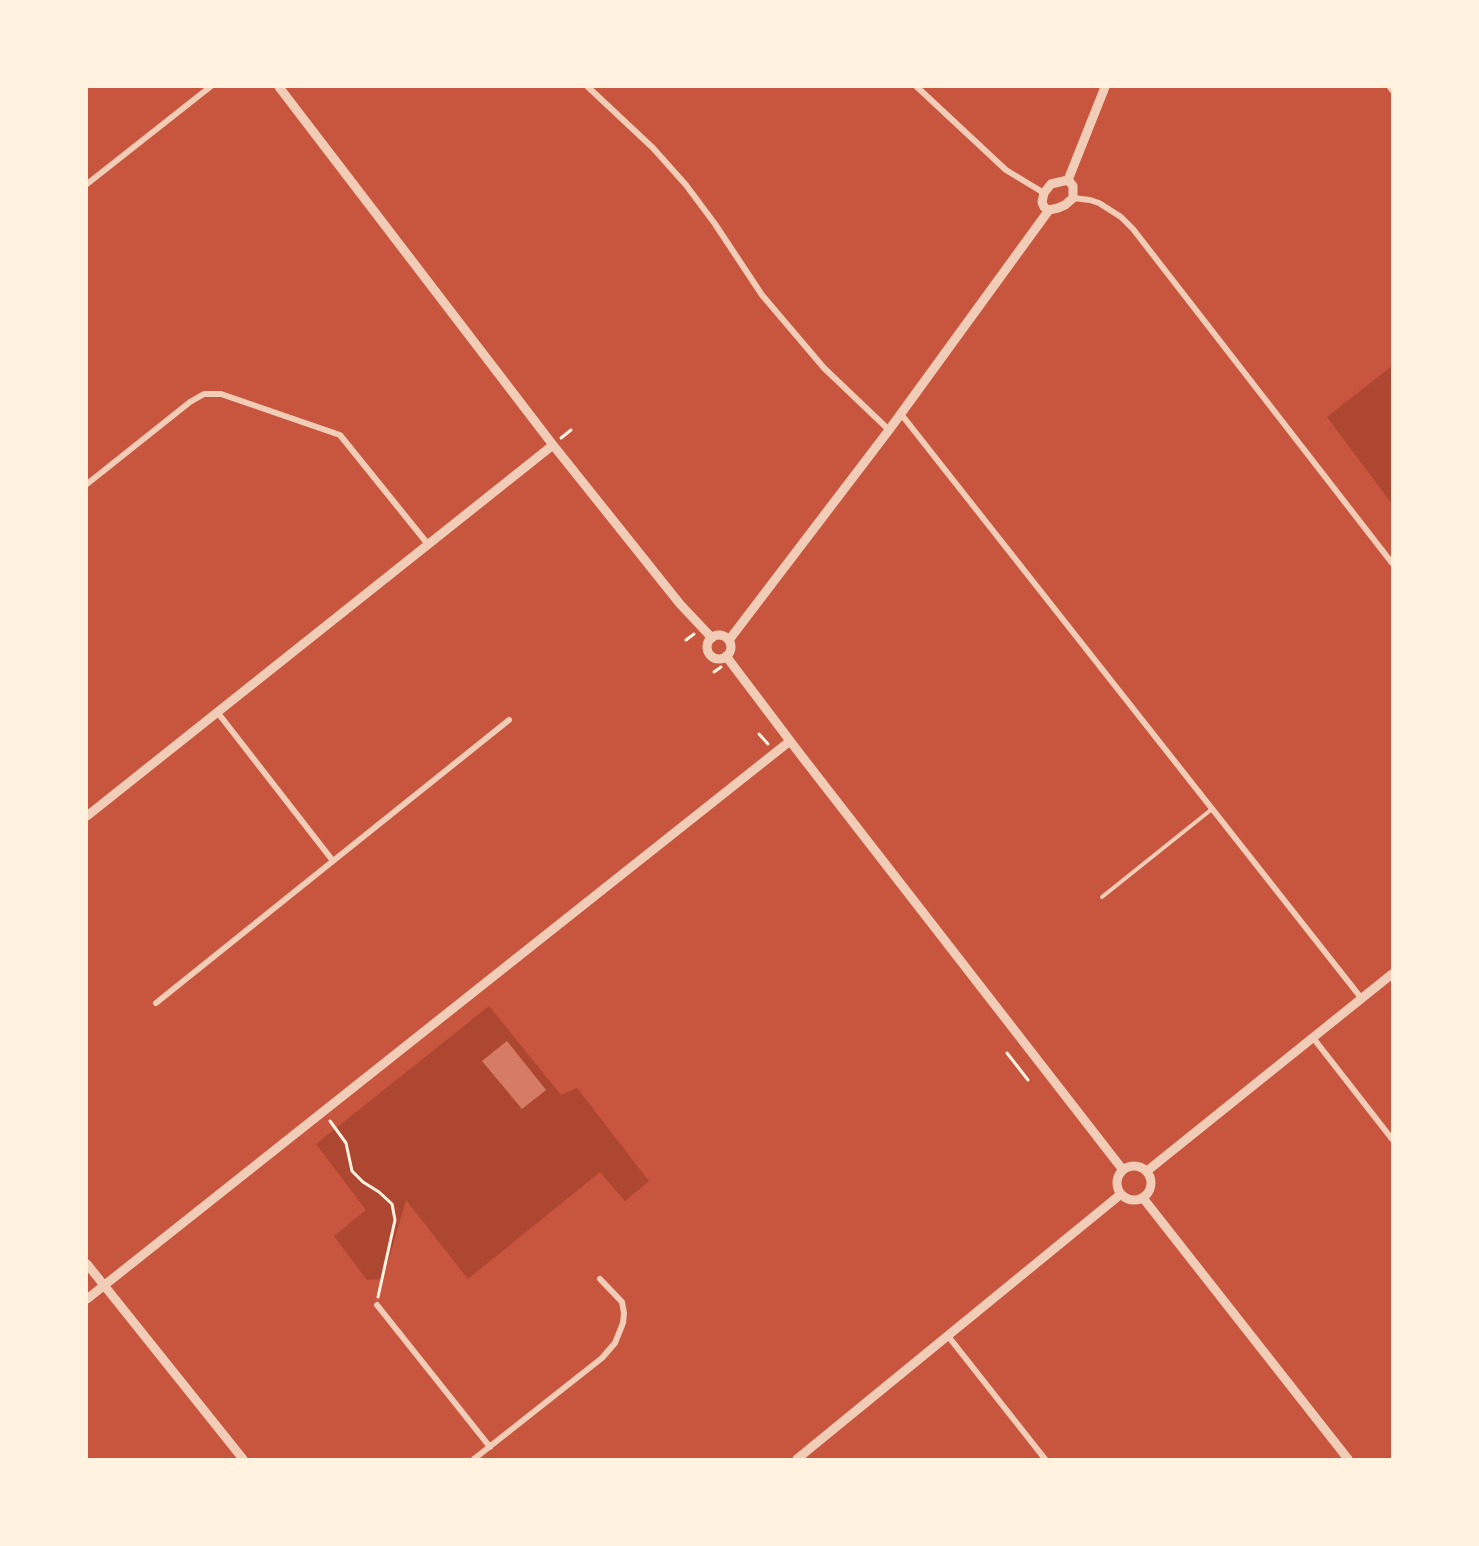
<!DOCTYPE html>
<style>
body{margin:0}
#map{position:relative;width:1479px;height:1546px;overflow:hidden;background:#c8553d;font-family:"Public Sans",sans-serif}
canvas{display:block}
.frame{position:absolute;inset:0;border:88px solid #fff3e0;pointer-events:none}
</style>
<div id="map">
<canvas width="1479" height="1546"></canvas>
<div class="frame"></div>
</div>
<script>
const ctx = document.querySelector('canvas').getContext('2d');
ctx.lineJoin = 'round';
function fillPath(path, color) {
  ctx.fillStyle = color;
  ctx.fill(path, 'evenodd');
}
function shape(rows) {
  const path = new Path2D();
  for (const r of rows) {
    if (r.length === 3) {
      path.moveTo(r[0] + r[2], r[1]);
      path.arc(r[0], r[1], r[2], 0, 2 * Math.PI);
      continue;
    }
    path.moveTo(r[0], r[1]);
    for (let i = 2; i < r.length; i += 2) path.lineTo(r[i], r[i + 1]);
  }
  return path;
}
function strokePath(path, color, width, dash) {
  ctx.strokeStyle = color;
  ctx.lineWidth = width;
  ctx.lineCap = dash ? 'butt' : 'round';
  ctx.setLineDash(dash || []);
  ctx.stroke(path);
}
fillPath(shape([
 [1392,366,1392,504,1327,417],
 [489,1006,561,1095,577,1088,649,1181,625,1201,600,1172,468,1279,406,1200,383,1279,367,1280,334,1236,366,1210,316,1144]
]), '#ae4732');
fillPath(shape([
 [507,1041,546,1090,522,1109,482,1061]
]), '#d67c66');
strokePath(shape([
 [561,438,571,430],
 [686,640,694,634],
 [714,672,721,667],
 [759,734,768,744],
 [1007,1053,1028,1080],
 [330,1121,346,1143,352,1171,363,1182,379,1192,392,1204,395,1220,378,1297]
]), '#fff3e0', 3);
strokePath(shape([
 [1102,897,1212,809]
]), '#f1ccb7', 4);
strokePath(shape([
 [588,87,653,148,686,185,715,224,762,295,824,368,889,430],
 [917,87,1006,170,1044,193],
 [1390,87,1392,90],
 [87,184,210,87],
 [1073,198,1090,200,1099,203,1121,217,1133,229,1392,563],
 [901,414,1362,999],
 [87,484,190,402,204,394,221,394,340,435,427,543],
 [333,861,509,720],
 [156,1003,333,861,218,713],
 [1314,1039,1392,1139],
 [377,1305,490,1447],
 [948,1336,1045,1459],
 [474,1459,602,1358,615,1343,623,1323,624,1313,622,1302,600,1279]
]), '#f1ccb7', 6);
strokePath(shape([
 [279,87,553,445,680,604,712,638],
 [1068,180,1105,87],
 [1068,180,1073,186,1073,198,1065,205,1058,208,1049,210,1044,207,1042,202,1044,193,1051,184,1068,180],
 [719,647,12],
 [729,640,889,430,1049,210],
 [726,656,800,754,1123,1170],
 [87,816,553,445],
 [1134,1183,17],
 [1147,1171,1392,974],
 [1143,1198,1348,1459],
 [87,1264,243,1459],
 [87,1299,790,741],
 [797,1459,1121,1194]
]), '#f1ccb7', 9);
</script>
